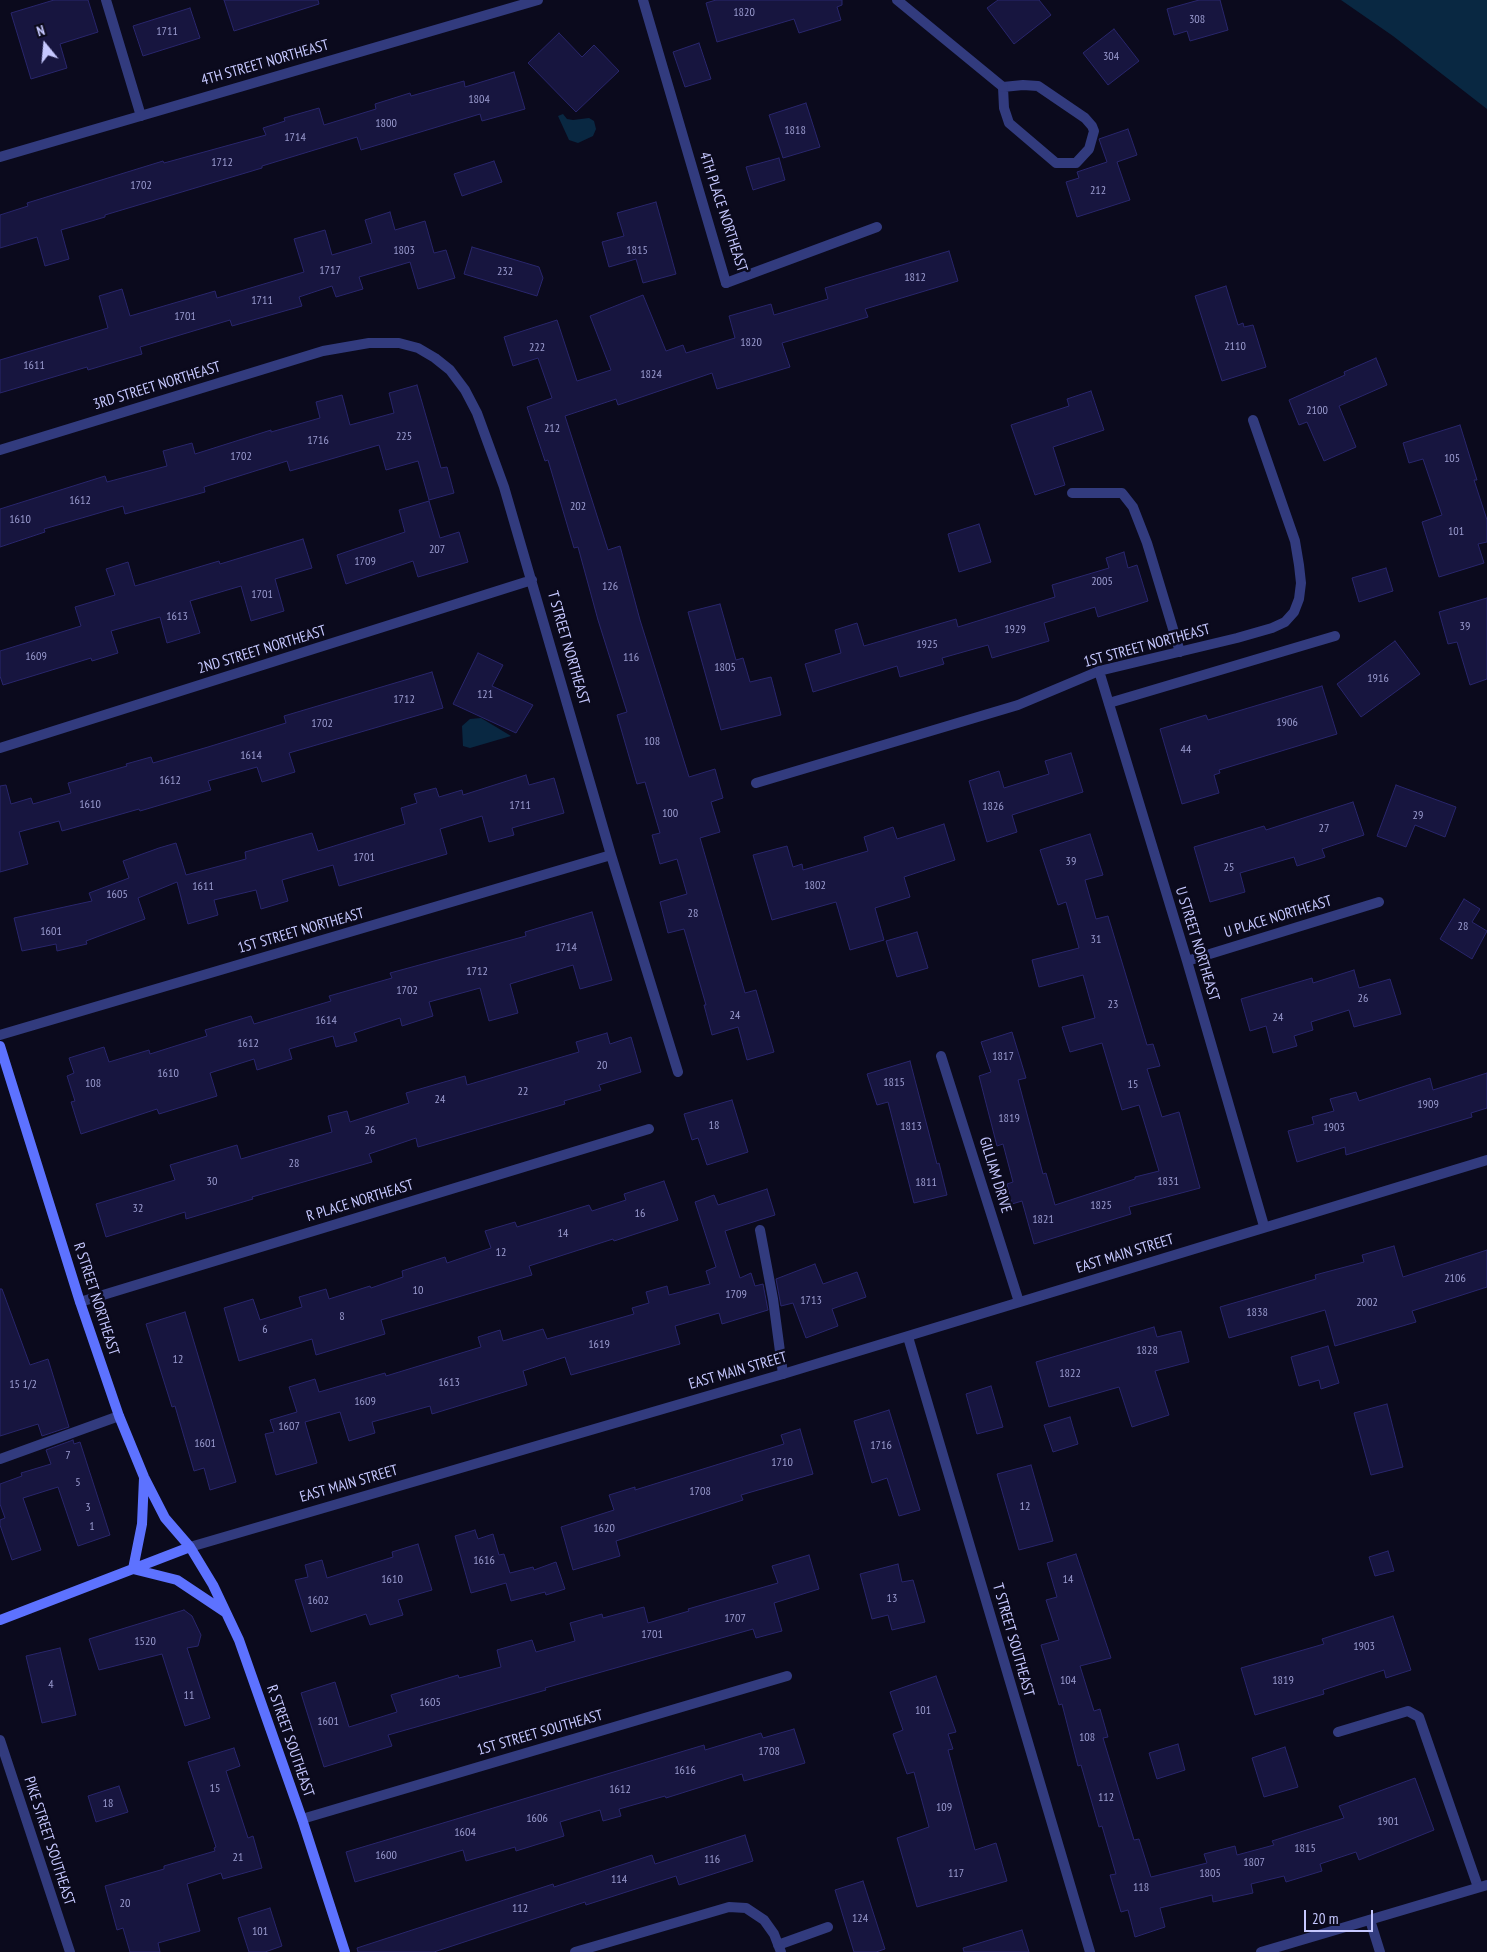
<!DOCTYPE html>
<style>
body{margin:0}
#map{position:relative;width:1487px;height:1952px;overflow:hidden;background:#0b0a1d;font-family:"PT Sans Narrow",sans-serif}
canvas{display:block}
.north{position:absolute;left:20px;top:20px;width:50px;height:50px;-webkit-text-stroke:4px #0b0a1d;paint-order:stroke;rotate:343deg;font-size:14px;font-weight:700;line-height:20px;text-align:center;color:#c6c8ff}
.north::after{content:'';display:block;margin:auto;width:18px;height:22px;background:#c6c8ff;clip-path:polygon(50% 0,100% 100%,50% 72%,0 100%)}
.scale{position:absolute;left:1304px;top:1910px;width:69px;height:22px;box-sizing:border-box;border:2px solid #c6c8ff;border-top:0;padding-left:6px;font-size:15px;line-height:18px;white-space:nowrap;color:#c6c8ff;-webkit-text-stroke:4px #0b0a1d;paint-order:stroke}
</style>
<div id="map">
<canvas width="1487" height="1952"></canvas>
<div class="north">N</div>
<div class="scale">20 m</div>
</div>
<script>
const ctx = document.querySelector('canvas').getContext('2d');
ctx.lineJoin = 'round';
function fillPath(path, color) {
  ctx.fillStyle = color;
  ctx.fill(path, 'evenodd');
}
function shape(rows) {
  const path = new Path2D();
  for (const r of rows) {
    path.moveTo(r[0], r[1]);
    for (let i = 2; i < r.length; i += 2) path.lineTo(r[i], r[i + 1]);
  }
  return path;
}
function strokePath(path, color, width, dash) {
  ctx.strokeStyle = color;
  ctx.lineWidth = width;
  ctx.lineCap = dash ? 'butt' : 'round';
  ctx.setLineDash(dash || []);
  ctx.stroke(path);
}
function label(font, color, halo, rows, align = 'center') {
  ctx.font = font + ' "PT Sans Narrow",sans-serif';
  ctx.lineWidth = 5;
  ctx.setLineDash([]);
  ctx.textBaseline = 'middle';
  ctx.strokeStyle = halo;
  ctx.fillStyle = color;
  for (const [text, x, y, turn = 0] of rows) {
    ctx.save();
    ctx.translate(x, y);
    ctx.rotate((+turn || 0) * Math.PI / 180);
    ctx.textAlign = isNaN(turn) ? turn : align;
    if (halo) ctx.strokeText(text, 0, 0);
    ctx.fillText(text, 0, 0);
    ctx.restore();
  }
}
fillPath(shape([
 [1341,0,1487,0,1487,109,1393,36],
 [563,114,567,119,573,120,589,118,594,121,596,129,593,136,578,143,569,140,558,116],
 [481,718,511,736,470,748,463,746,462,726,470,719]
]), '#092842');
const building = shape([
 [54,0,88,0,98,32,60,44,67,68,31,79,11,13,54,0],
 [224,0,318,0,319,4,234,31,224,0],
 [716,0,842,0,842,5,837,7,841,20,799,33,794,19,717,42,706,3,716,0],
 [998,0,1039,0,1051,15,1014,44,987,8,998,0],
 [1199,0,1220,0,1228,30,1190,41,1187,31,1174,35,1167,9,1199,0],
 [190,8,200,38,143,56,133,26,190,8],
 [1114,29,1139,61,1108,85,1083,53,1114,29],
 [559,33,582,57,594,45,619,71,576,112,528,63,559,33],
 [699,43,711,79,685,87,673,52,699,43],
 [514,72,525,109,482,121,480,114,361,150,357,137,262,166,262,168,105,215,105,217,61,230,69,259,45,266,37,237,0,248,0,215,28,206,27,203,163,161,164,163,266,135,263,128,285,121,284,118,319,108,324,125,376,109,375,104,410,93,411,96,464,81,465,87,514,72],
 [806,103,820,147,783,158,769,115,806,103],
 [1128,129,1137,155,1117,162,1130,200,1077,217,1066,182,1079,178,1077,172,1107,162,1099,139,1128,129],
 [779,158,785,180,753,190,746,167,779,158],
 [494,161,502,182,462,196,454,174,494,161],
 [656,202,676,274,643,283,636,259,609,267,602,242,624,236,617,213,656,202],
 [390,212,395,230,425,221,434,253,446,250,455,278,418,289,410,262,359,277,363,289,336,297,332,286,299,297,302,306,232,326,230,320,140,347,142,354,88,370,87,367,0,393,0,360,108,328,99,296,122,289,130,316,215,291,217,298,304,272,294,239,325,230,332,255,372,243,365,220,390,212],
 [472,247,539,267,543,278,537,296,464,274,472,247],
 [949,251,958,281,865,309,868,317,782,343,790,367,717,389,712,373,618,405,616,399,565,416,608,550,620,546,640,620,689,777,715,769,723,798,711,802,720,832,700,838,745,993,756,990,774,1052,747,1060,738,1027,712,1035,704,1005,706,1005,684,929,668,933,660,902,687,894,677,859,660,864,652,835,660,833,645,782,637,784,617,715,627,712,598,620,578,547,574,548,548,460,545,461,527,407,552,398,538,358,513,366,504,337,557,320,577,381,611,370,590,316,643,295,666,351,683,345,686,353,735,338,729,316,771,304,774,315,828,299,825,288,949,251],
 [1226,286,1238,325,1243,323,1244,327,1253,325,1266,367,1222,381,1195,296,1226,286],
 [1376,358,1387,385,1339,406,1356,447,1324,461,1307,422,1299,425,1289,400,1345,375,1344,372,1376,358],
 [417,385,441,468,447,467,454,493,429,500,418,461,386,470,379,445,290,471,287,461,204,487,205,492,125,514,123,506,44,529,45,532,0,547,0,509,105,476,107,482,167,466,163,451,192,443,195,454,271,430,271,432,320,418,316,402,342,395,350,425,394,413,389,393,417,385],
 [1091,391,1104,430,1053,447,1065,485,1035,495,1011,425,1069,406,1067,399,1091,391],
 [1460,425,1477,480,1474,480,1487,520,1487,542,1478,544,1484,563,1439,577,1422,522,1442,515,1423,459,1409,463,1403,443,1460,425],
 [429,501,440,538,459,532,468,562,418,577,413,561,346,584,337,555,405,532,399,510,429,501],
 [979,524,991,562,959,572,948,534,979,524],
 [303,539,312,568,275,579,284,611,251,621,241,586,190,601,200,633,167,643,160,617,111,631,118,653,92,661,91,658,3,685,0,676,0,651,81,626,75,607,115,595,106,569,128,562,135,586,219,561,220,564,303,539],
 [1124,552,1128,568,1137,565,1148,601,1098,617,1095,607,1044,623,1049,641,992,658,988,645,942,658,944,664,900,677,897,666,813,692,805,664,841,653,835,630,857,623,864,646,956,619,958,627,1055,597,1052,585,1109,568,1106,558,1124,552],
 [1386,568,1393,591,1359,602,1352,578,1386,568],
 [1487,598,1487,679,1470,685,1457,642,1448,644,1439,612,1487,598],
 [720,604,736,660,743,658,750,682,771,677,781,715,721,730,688,612,720,604],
 [1395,641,1420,674,1361,717,1337,684,1395,641],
 [478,653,503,665,492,686,533,705,516,733,453,704,478,653],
 [432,672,443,708,289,753,295,772,262,782,257,767,208,781,211,790,140,811,139,809,62,831,59,821,19,832,28,864,0,872,0,786,6,785,11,804,31,798,33,804,71,793,68,783,127,766,126,764,151,757,153,763,208,747,286,723,284,716,432,672],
 [1322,686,1337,734,1219,770,1220,773,1214,775,1219,793,1182,804,1160,729,1206,715,1208,720,1322,686],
 [1071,753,1083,792,1012,815,1017,832,987,842,969,781,999,771,1004,788,1049,774,1045,761,1071,753],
 [526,775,529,785,554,778,564,813,512,828,514,835,489,842,482,816,440,829,447,854,339,886,333,865,282,880,288,901,261,909,256,890,214,900,218,915,188,924,177,882,138,898,145,919,86,941,87,944,57,951,56,944,22,951,14,918,92,901,89,893,129,878,123,861,159,848,176,843,186,875,246,859,245,852,312,833,318,851,405,824,401,808,417,803,414,794,436,788,439,797,462,790,463,795,526,775],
 [1396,785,1456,807,1445,837,1415,825,1406,847,1377,836,1396,785],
 [1353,802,1364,835,1322,849,1325,857,1297,866,1294,857,1240,873,1245,892,1210,902,1194,847,1264,826,1266,830,1353,802],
 [944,824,955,860,904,877,910,897,875,908,884,940,850,950,836,902,772,920,753,855,787,846,793,867,802,864,803,870,868,851,864,837,893,827,897,839,944,824],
 [1090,834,1103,875,1085,880,1096,919,1108,916,1147,1045,1153,1044,1160,1066,1147,1069,1162,1117,1179,1112,1200,1188,1129,1207,1131,1214,1034,1244,1022,1201,1012,1204,1007,1184,1013,1182,1003,1144,997,1146,979,1076,991,1072,981,1042,1012,1032,1026,1078,1018,1080,1043,1174,1046,1173,1055,1205,1135,1179,1135,1177,1159,1171,1139,1105,1122,1110,1102,1043,1070,1052,1062,1027,1095,1018,1083,975,1039,987,1032,960,1079,948,1066,902,1058,905,1040,850,1090,834],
 [1464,899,1480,909,1472,922,1487,931,1472,959,1440,939,1464,899],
 [592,912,612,980,580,989,573,965,510,984,518,1013,489,1021,480,988,429,1002,433,1016,402,1026,400,1018,354,1033,357,1041,336,1047,333,1036,289,1049,292,1059,257,1070,254,1059,210,1073,217,1096,159,1114,157,1109,81,1134,71,1102,75,1101,67,1076,74,1073,69,1058,104,1047,109,1062,149,1050,150,1054,207,1036,205,1030,251,1016,254,1024,331,1001,329,996,392,978,390,973,526,936,525,932,592,912],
 [917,932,928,968,897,977,886,941,917,932],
 [1354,970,1359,988,1390,979,1401,1014,1354,1027,1349,1010,1311,1022,1313,1030,1294,1036,1297,1046,1273,1053,1266,1026,1250,1031,1241,999,1312,978,1313,983,1354,970],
 [607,1033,610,1044,631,1037,641,1072,599,1085,601,1090,564,1101,565,1104,418,1147,416,1138,369,1154,372,1162,252,1197,253,1199,186,1219,185,1212,106,1237,96,1204,175,1180,170,1165,237,1145,241,1159,332,1132,328,1116,347,1111,350,1122,409,1103,406,1093,465,1076,467,1085,579,1052,576,1042,607,1033],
 [910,1061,937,1164,939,1163,947,1195,914,1203,888,1102,877,1105,867,1074,910,1061],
 [1487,1073,1487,1108,1471,1113,1472,1117,1346,1155,1345,1147,1297,1162,1288,1131,1314,1124,1312,1117,1334,1111,1330,1099,1356,1092,1359,1101,1430,1078,1433,1090,1487,1073],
 [732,1100,748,1152,707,1165,698,1138,692,1140,684,1114,732,1100],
 [664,1181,678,1220,614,1241,613,1239,529,1266,532,1275,381,1320,385,1334,316,1355,312,1339,239,1361,224,1308,253,1299,260,1320,302,1307,299,1297,326,1289,329,1299,370,1286,371,1288,403,1277,402,1271,445,1257,447,1263,491,1248,485,1231,515,1222,517,1227,589,1205,592,1211,626,1200,624,1194,664,1181],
 [767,1189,775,1215,725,1231,740,1278,751,1273,755,1286,763,1284,768,1310,722,1324,719,1313,675,1326,680,1344,571,1375,565,1357,523,1371,527,1385,432,1414,430,1406,372,1422,375,1433,349,1441,340,1412,305,1422,317,1463,276,1475,265,1434,274,1432,270,1420,297,1412,289,1387,315,1379,319,1392,385,1373,386,1376,481,1347,478,1337,500,1330,503,1341,543,1329,547,1339,634,1314,632,1308,649,1303,646,1292,667,1286,669,1295,710,1284,706,1271,716,1267,695,1202,714,1195,718,1205,767,1189],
 [1394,1246,1403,1277,1487,1250,1487,1287,1412,1311,1416,1322,1335,1346,1325,1310,1229,1338,1220,1307,1316,1279,1315,1275,1364,1262,1362,1255,1394,1246],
 [815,1264,823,1284,857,1272,866,1297,832,1309,838,1326,806,1338,793,1303,781,1306,776,1279,815,1264],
 [0,1289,2,1289,30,1365,48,1359,69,1427,42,1436,38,1424,0,1436,0,1289],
 [185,1312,236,1482,210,1490,204,1468,194,1471,175,1406,172,1407,146,1324,185,1312],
 [1154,1327,1157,1337,1181,1331,1189,1362,1155,1371,1169,1415,1132,1427,1119,1387,1049,1407,1036,1362,1154,1327],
 [1328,1346,1339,1383,1321,1389,1319,1380,1299,1386,1291,1357,1328,1346],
 [991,1386,1003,1427,977,1434,966,1394,991,1386],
 [1387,1404,1403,1467,1371,1475,1354,1413,1387,1404],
 [889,1410,920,1510,899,1516,887,1478,872,1483,854,1421,889,1410],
 [1070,1417,1078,1444,1053,1452,1044,1425,1070,1417],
 [800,1429,813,1474,741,1495,743,1500,616,1541,620,1556,573,1570,561,1527,614,1510,609,1495,635,1487,635,1490,784,1444,781,1435,800,1429],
 [73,1440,74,1444,80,1442,110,1535,78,1546,58,1487,23,1498,41,1550,12,1560,0,1525,0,1520,5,1518,0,1504,0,1484,22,1476,21,1473,51,1464,46,1450,73,1440],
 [1031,1465,1053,1541,1019,1550,997,1474,1031,1465],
 [475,1530,478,1539,493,1534,499,1555,504,1554,510,1573,533,1567,534,1570,556,1562,565,1589,546,1595,545,1592,511,1601,506,1583,471,1593,455,1536,475,1530],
 [418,1544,432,1590,398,1600,403,1615,370,1625,366,1614,311,1632,295,1580,308,1577,305,1565,322,1560,327,1578,393,1557,392,1552,418,1544],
 [1388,1551,1394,1571,1375,1576,1369,1557,1388,1551],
 [1076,1554,1111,1658,1080,1666,1094,1711,1100,1709,1108,1737,1103,1738,1134,1840,1139,1839,1151,1877,1207,1863,1204,1854,1235,1846,1237,1855,1274,1845,1272,1841,1344,1818,1339,1806,1415,1778,1434,1830,1359,1860,1356,1852,1320,1864,1322,1871,1286,1882,1284,1876,1251,1884,1253,1893,1213,1902,1212,1895,1160,1908,1165,1927,1135,1937,1128,1910,1121,1912,1110,1875,1116,1874,1102,1826,1099,1827,1081,1765,1078,1766,1062,1704,1059,1705,1041,1645,1059,1640,1046,1600,1057,1597,1047,1563,1076,1554],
 [809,1555,819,1589,774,1603,782,1631,756,1638,753,1629,545,1688,546,1690,388,1735,392,1746,324,1767,301,1693,335,1682,349,1727,397,1712,391,1695,458,1675,459,1678,501,1667,497,1650,532,1640,536,1652,575,1641,570,1623,602,1614,603,1618,644,1607,648,1623,689,1611,688,1609,778,1583,772,1566,809,1555],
 [898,1564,902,1582,913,1580,925,1622,892,1630,888,1615,872,1619,860,1574,898,1564],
 [184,1610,192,1616,201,1635,198,1646,187,1648,210,1718,185,1726,162,1654,99,1670,89,1639,184,1610],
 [1393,1616,1411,1670,1386,1678,1384,1670,1323,1690,1324,1694,1255,1715,1241,1668,1324,1644,1322,1639,1393,1616],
 [60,1648,76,1715,42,1723,26,1656,60,1648],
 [936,1676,956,1732,948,1734,953,1749,948,1750,975,1850,996,1843,1007,1881,917,1907,897,1838,929,1827,914,1772,907,1774,893,1734,903,1730,890,1692,936,1676],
 [794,1729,805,1763,744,1781,742,1774,666,1798,665,1796,619,1809,621,1816,603,1821,600,1810,560,1822,564,1836,516,1851,515,1847,466,1861,463,1850,355,1882,346,1852,704,1745,705,1750,761,1733,763,1738,794,1729],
 [1178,1744,1185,1770,1157,1779,1149,1753,1178,1744],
 [1285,1747,1298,1787,1264,1797,1252,1758,1285,1747],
 [234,1748,240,1766,226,1771,248,1838,253,1836,262,1868,223,1879,221,1873,187,1884,200,1931,158,1943,160,1952,130,1952,123,1928,117,1930,105,1886,164,1869,164,1866,215,1851,214,1848,216,1847,188,1762,234,1748],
 [119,1786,128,1812,96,1822,88,1796,119,1786],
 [745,1835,753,1861,679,1885,676,1876,586,1905,585,1902,434,1952,358,1952,357,1948,553,1884,554,1887,652,1855,655,1864,745,1835],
 [863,1881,885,1949,876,1952,854,1952,835,1890,863,1881],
 [270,1908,282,1946,265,1952,249,1952,238,1918,270,1908],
 [1022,1930,1029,1952,964,1952,963,1948,1022,1930]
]);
fillPath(building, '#17153f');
strokePath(building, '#29266c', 1);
strokePath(shape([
 [106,0,141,116],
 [1023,85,1038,86,1085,118,1092,126,1094,131,1089,149,1076,163,1056,163,1009,123,1004,108,1003,87,1023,85],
 [726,283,877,227],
 [1072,493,1122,493,1133,507,1147,543,1180,652],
 [1109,703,1335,636],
 [760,1230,773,1299,783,1374],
 [0,1459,119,1416],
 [1338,1732,1408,1711,1419,1717,1478,1887],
 [1370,1920,1380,1952],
 [778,1945,828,1927],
 [575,1952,729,1907,746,1908,764,1920,774,1934,781,1952]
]), '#323b7e', 10);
strokePath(shape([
 [643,0,726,283],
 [897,0,1003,87],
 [0,157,538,0],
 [0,450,323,351,369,343,399,343,418,348,435,358,450,370,465,390,477,413,504,487,611,855,678,1072],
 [1099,671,1187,961,1264,1226],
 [0,748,532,580],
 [756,783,1018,705,1099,671,1237,638,1272,628,1285,622,1294,612,1299,599,1301,583,1299,565,1295,541,1253,420],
 [1187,961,1379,902],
 [0,1035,611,855],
 [941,1056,1019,1302],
 [80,1302,649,1129],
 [908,1337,1090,1952],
 [190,1547,783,1374,1487,1160],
 [0,1740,70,1952],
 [302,1819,787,1676],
 [1261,1952,1487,1885]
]), '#323b7e', 10);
strokePath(shape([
 [0,1046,80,1302,119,1416,144,1477,165,1518,190,1547,213,1585,239,1640,302,1819,345,1952],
 [144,1478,142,1524,133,1569,177,1580,225,1612],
 [0,1620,190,1547]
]), '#5d72ff', 10);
label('12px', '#9a9bcf', null, [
 ["1820",744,13],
 ["308",1197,20],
 ["1711",167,32],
 ["304",1111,57],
 ["1804",479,100],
 ["1800",386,124],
 ["1818",795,131],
 ["1714",295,138],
 ["1712",222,163],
 ["1702",141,186],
 ["212",1098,191],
 ["1803",404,251],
 ["1815",637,251],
 ["1717",330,271],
 ["232",505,272],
 ["1812",915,278],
 ["1711",262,301],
 ["1701",185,317],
 ["1820",751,343],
 ["2110",1235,347],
 ["222",537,348],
 ["1611",34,366],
 ["1824",651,375],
 ["2100",1317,411],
 ["212",552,429],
 ["225",404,437],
 ["1716",318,441],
 ["1702",241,457],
 ["105",1452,459],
 ["1612",80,501],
 ["202",578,507],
 ["1610",20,520],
 ["101",1456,532],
 ["207",437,550],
 ["1709",365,562],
 ["2005",1102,582],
 ["126",610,587],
 ["1701",262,595],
 ["1613",177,617],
 ["39",1465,627],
 ["1929",1015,630],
 ["1925",927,645],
 ["1609",36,657],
 ["116",631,658],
 ["1805",725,668],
 ["1916",1378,679],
 ["121",485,695],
 ["1712",404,700],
 ["1906",1287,723],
 ["1702",322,724],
 ["108",652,742],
 ["44",1186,750],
 ["1614",251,756],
 ["1612",170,781],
 ["1610",90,805],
 ["1711",520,806],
 ["1826",993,807],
 ["100",670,814],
 ["29",1418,816],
 ["27",1324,829],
 ["1701",364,858],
 ["39",1071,862],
 ["25",1229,868],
 ["1802",815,886],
 ["1611",203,887],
 ["1605",117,895],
 ["28",693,914],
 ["28",1463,927],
 ["1601",51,932],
 ["31",1096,940],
 ["1714",566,948],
 ["1712",477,972],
 ["1702",407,991],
 ["26",1363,999],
 ["23",1113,1005],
 ["24",735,1016],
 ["24",1278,1018],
 ["1614",326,1021],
 ["1612",248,1044],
 ["1817",1003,1057],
 ["20",602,1066],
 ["1610",168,1074],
 ["1815",894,1083],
 ["108",93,1084],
 ["15",1133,1085],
 ["22",523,1092],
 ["24",440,1100],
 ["1909",1428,1105],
 ["1819",1009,1119],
 ["18",714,1126],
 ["1813",911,1127],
 ["1903",1334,1128],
 ["26",370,1131],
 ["28",294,1164],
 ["30",212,1182],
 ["1831",1168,1182],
 ["1811",926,1183],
 ["1825",1101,1206],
 ["32",138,1209],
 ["16",640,1214],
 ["1821",1043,1220],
 ["14",563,1234],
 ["12",501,1253],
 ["2106",1455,1279],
 ["10",418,1291],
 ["1709",736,1295],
 ["1713",811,1301],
 ["2002",1367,1303],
 ["1838",1257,1313],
 ["8",342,1317],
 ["6",265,1330],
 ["1619",599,1345],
 ["1828",1147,1351],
 ["12",178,1360],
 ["1822",1070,1374],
 ["1613",449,1383],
 ["15 1/2",23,1385],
 ["1609",365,1402],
 ["1607",289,1427],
 ["1601",205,1444],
 ["1716",881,1446],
 ["7",68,1456],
 ["1710",782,1463],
 ["5",78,1483],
 ["1708",700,1492],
 ["12",1025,1507],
 ["3",88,1508],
 ["1",92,1527],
 ["1620",604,1529],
 ["1616",484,1561],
 ["1610",392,1580],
 ["14",1068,1580],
 ["13",892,1599],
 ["1602",318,1601],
 ["1707",735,1619],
 ["1701",652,1635],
 ["1520",145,1642],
 ["1903",1364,1647],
 ["104",1068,1681],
 ["1819",1283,1681],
 ["4",51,1685],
 ["11",189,1696],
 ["1605",430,1703],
 ["101",923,1711],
 ["1601",328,1722],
 ["108",1087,1738],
 ["1708",769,1752],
 ["1616",685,1771],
 ["15",215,1789],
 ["1612",620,1790],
 ["112",1106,1798],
 ["18",108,1804],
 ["109",944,1808],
 ["1606",537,1819],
 ["1901",1388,1822],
 ["1604",465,1833],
 ["1815",1305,1849],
 ["1600",386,1856],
 ["21",238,1858],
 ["116",712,1860],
 ["1807",1254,1863],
 ["117",956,1874],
 ["1805",1210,1874],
 ["114",619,1880],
 ["118",1141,1888],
 ["20",125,1904],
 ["112",520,1909],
 ["124",860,1919],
 ["101",260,1932]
]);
label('15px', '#c6c8ff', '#0b0a1d', [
 ["4TH STREET NORTHEAST",265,63,-16],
 ["4TH PLACE NORTHEAST",723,212,72],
 ["3RD STREET NORTHEAST",157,386,-17],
 ["1ST STREET NORTHEAST",1147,646,-15],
 ["T STREET NORTHEAST",568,648,74],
 ["2ND STREET NORTHEAST",262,650,-17],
 ["U PLACE NORTHEAST",1278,917,-17],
 ["1ST STREET NORTHEAST",301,931,-16],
 ["U STREET NORTHEAST",1197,944,73],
 ["GILLIAM DRIVE",995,1175,73],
 ["R PLACE NORTHEAST",360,1201,-17],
 ["EAST MAIN STREET",1125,1254,-17],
 ["R STREET NORTHEAST",96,1299,72],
 ["EAST MAIN STREET",738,1371,-16],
 ["EAST MAIN STREET",349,1484,-16],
 ["T STREET SOUTHEAST",1013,1640,74],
 ["1ST STREET SOUTHEAST",540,1733,-16],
 ["R STREET SOUTHEAST",290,1741,71],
 ["PIKE STREET SOUTHEAST",49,1841,72]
]);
</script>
